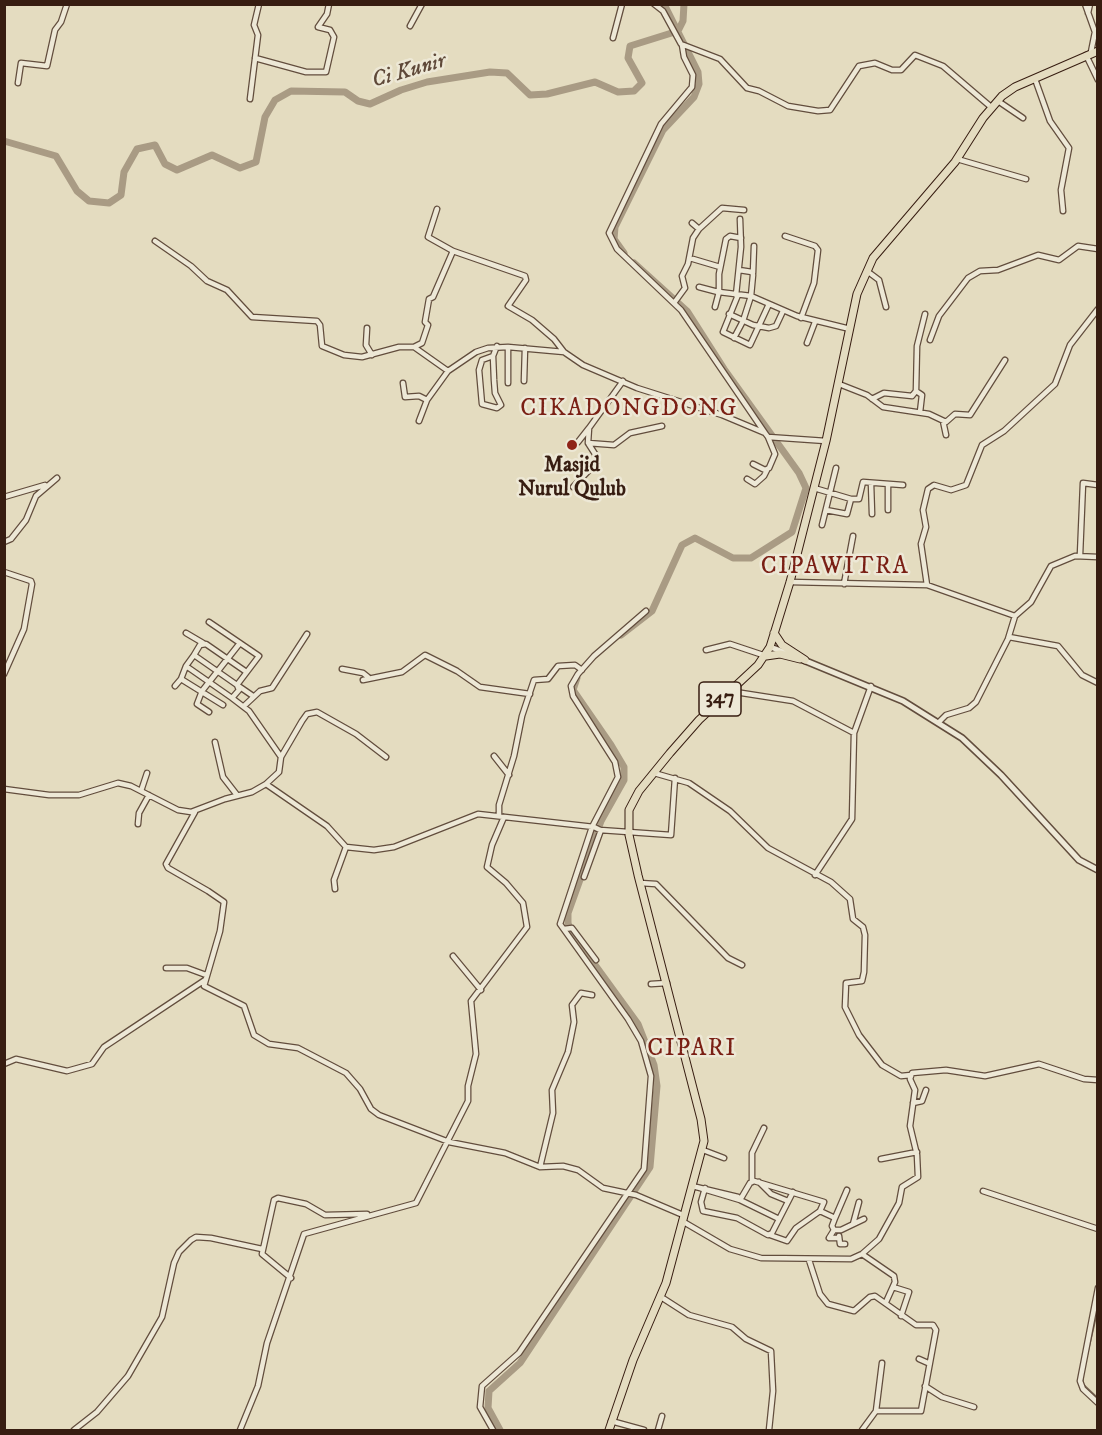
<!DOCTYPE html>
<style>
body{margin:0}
#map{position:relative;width:1102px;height:1435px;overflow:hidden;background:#e4dcc0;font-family:"IM FELL DW Pica",serif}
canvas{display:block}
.frame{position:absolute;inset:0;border:6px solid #371d11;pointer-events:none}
</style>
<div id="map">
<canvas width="1102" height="1435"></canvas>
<div class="frame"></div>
</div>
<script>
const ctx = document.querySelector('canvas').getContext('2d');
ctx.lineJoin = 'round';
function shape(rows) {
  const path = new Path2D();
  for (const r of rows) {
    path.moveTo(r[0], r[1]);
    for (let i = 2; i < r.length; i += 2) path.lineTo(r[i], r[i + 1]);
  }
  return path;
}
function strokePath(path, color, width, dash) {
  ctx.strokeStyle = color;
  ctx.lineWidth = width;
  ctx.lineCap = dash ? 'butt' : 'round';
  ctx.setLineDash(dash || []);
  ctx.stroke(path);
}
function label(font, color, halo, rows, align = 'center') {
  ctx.font = font + ' "IM FELL DW Pica",serif';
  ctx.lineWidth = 5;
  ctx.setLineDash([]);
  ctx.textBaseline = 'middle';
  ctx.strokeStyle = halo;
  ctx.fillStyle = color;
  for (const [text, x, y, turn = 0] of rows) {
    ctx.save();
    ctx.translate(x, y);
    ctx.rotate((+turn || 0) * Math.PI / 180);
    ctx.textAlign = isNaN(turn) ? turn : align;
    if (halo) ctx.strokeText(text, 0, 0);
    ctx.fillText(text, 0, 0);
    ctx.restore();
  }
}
strokePath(shape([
 [1087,1356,1098,1309],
 [1083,1378,1083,1384,1098,1398]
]), '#7b6956', 1.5);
strokePath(shape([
 [4,141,56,156,77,191,89,201,109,203,121,195,124,172,137,149,155,145,165,164,177,170,212,155,240,168,256,162,265,117,275,100,291,91,345,92,358,101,370,104,401,90,427,82,490,72,507,73,530,95,547,94,595,82,618,92,634,91,642,83,628,58,630,46,678,31,683,21,684,4],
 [624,253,614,239,615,227,663,130,694,97,699,84,698,72,664,4],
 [621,635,652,611,682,545,695,538,733,558,751,558,792,532,806,488,799,473,724,369,687,311,634,263],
 [500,1430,488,1408,489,1391,520,1363,650,1167,657,1086,654,1065,638,1024,571,932,568,923,568,913,601,821,624,780,624,767,611,745,573,690,577,678]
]), '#a99b84', 7);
const minor = shape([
 [654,4,663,11,681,44,720,59,747,88,759,91,788,106,818,111,830,110,859,66,875,63,892,70,901,70,915,55,943,66,991,107],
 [1085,4,1095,32,1091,52],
 [1088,13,1090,4],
 [410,26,422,4],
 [613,38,622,4],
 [682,45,684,57,693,75,692,87,661,124,609,233,617,249,681,310,765,433],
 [1086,55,1098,80],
 [255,58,306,72,326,72,334,37,330,30,318,27,327,14,329,4],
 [1035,79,1050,121,1069,148,1061,190,1063,211],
 [18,83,21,63,47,66,55,30,61,22,67,4],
 [250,99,258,35,254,25,259,4],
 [998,101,1023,118],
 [957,159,1026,179],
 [437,209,428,237,453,251,525,276,526,280,508,306,532,320,554,339,564,352],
 [692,223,699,229],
 [785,236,815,246,818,250,814,283,801,318],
 [741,238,730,236,726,239,719,274,719,292,751,296,797,316,850,329],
 [155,241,191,266,207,281,227,290,252,317,317,321,320,325,322,346,344,355,362,357,399,347,414,347,448,371],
 [693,259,720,267],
 [867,271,879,280,886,307],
 [753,273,754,246],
 [699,287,718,292],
 [736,295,741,247,740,219],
 [738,295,723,332,750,345,769,304],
 [674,303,685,288,682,276,688,264,693,238,699,229,722,208,744,210],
 [715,307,719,292],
 [729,314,753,325,769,328,776,326,783,311],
 [367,328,366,345,372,355],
 [734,338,743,321,751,296,753,275,752,272,739,270],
 [930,340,939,316,968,278,980,271,998,270,1038,255,1059,260,1078,246,1098,249],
 [807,343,815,322],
 [414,347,422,343,428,325,425,322,429,299,433,297,453,251],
 [493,356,482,360,479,370,482,404,497,408,501,405,495,393,494,380,493,356,497,346],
 [524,381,525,348],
 [403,383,405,397,419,396,427,400],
 [508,383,508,347],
 [839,384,867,395,883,407,929,414,946,422,955,414,970,415,1005,360],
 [872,399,884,393,912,396,916,391],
 [920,412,922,395,916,391,917,346,925,314],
 [419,421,427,400,448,371,476,352,488,348,508,347,564,352,583,365,637,388,722,415,765,433,768,437,826,441],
 [943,421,946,435],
 [578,442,589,428],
 [588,443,614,445,630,433,662,426],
 [753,464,765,470,769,468,775,454,768,437],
 [747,479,755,484,764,476,767,470],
 [871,483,872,514],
 [888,484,888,510],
 [573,487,597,462,597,457,588,443,589,428,623,381],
 [814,488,851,499,859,499,863,482,903,485],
 [4,497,45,485],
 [826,510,847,514,851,499],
 [822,525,836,468],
 [4,542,11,539,26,520,36,496,57,478],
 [1080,555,1083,483,1098,485],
 [4,572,31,581,32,584,24,629,4,674],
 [790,582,927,585,1015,616,1031,602,1051,566,1075,556,1098,557],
 [844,584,853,536],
 [927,585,921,544,926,527,923,510,928,489,934,485,951,490,966,485,982,445,1004,431,1055,384,1070,345,1098,309],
 [209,622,259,656,237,685,253,696],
 [186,633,203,643],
 [1009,637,1058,646,1082,675,1098,683],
 [706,650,730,644,766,656],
 [194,655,200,645,206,644,245,671],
 [342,669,363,673,368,677],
 [181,679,223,705],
 [363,680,402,672,425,655,457,671,480,687,530,694],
 [175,686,181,679,186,666,194,655,237,685,239,690,232,698,186,666],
 [729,691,793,701,854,733],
 [232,698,249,711,281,757,279,772,266,784],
 [244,706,260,691,272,688,307,634],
 [209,712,197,704,202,691,240,643],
 [939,722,946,715,969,708,976,702,1008,639,1015,616],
 [215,742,223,777,237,795],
 [494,756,509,775],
 [281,757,302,721,307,714,317,712,356,734,386,757],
 [654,773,689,783,730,811,768,848,831,882,850,899,853,919,863,927,865,935,864,972,862,981,846,983,845,1007,859,1035,882,1065,901,1076,911,1075],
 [4,789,49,795,79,795,118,783,131,786,178,810,191,812,225,799,252,792,266,784,327,826,346,847,374,850,394,847,478,814,594,827,600,830,671,835,675,778],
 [141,791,147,773],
 [195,812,166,864,168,868,208,891,224,902,220,931,204,986,244,1006,254,1035,269,1044,298,1048,346,1073,360,1089,371,1109,379,1115,449,1142,505,1153,540,1167,563,1166,578,1170,603,1188,636,1195,683,1215],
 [499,815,499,805,514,756,522,716,534,680,548,679,558,666,575,665,582,670],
 [138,824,139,813,149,795],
 [815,875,852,819,854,733,871,686],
 [584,877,601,830],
 [640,883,656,884,728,958,742,965],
 [335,889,334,880,346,847],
 [564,929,572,928,596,960],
 [453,956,481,990],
 [166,968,187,968,206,975],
 [651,984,667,983],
 [4,1064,16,1059,67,1071,92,1064,104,1047,205,980],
 [913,1103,922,1101,926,1090],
 [703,1150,724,1158],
 [881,1159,917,1152],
 [540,1167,553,1113,552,1090,568,1052,574,1022,572,1005,581,993,592,995],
 [752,1181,752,1153,764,1128],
 [759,1182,771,1194,788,1201],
 [692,1186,738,1197],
 [700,1188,740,1200,779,1219],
 [705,1188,701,1202,703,1211,737,1218,768,1235,772,1233,793,1192],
 [983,1191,1098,1229],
 [740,1200,750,1183,754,1181,824,1202,820,1211,835,1218,832,1226,834,1230,841,1230,864,1219],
 [835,1218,847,1190],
 [682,1221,730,1249,761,1258,851,1259,862,1254,879,1239,899,1203,902,1187,918,1177,917,1155,910,1126,915,1090,910,1079,912,1073,946,1070,985,1076,1039,1064,1084,1079,1098,1080],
 [853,1224,859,1202],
 [834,1230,829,1238,839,1238],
 [770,1235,787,1241,796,1228,820,1211],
 [839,1236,840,1244,845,1244],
 [862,1254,894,1276,895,1282,886,1302],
 [809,1260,820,1294,828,1304,854,1311,870,1297,875,1296,916,1325,933,1325,936,1330,921,1411,876,1411],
 [291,1278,262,1254,274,1200,278,1198,306,1204,325,1215,367,1214],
 [893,1287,909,1292,901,1316],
 [1098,1288,1080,1381,1083,1389,1098,1403],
 [661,1297,689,1315,732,1327,746,1339,771,1351,773,1391,769,1430],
 [919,1359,928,1363],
 [925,1386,942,1397,974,1407],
 [611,1421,644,1430],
 [74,1430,97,1412,128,1376,162,1317,174,1263,179,1252,191,1240,196,1237,211,1238,262,1249],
 [240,1430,258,1386,267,1343,304,1234,416,1203,468,1101,468,1086,476,1054,471,1001,527,927,523,903,506,883,487,867,492,845,504,817],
 [493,1430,480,1407,482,1386,519,1353,644,1169,651,1076,641,1041,628,1019,560,924,592,827,618,777,615,762,573,696,571,686,578,674,594,656,646,611],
 [658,1430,662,1416],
 [862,1430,876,1411,882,1363]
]);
const tertiary = shape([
 [770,647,787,653],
 [801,659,903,701,962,738,1001,775,1079,860,1098,870]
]);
const primary = shape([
 [774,633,782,645,805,660],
 [766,656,780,654,800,659],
 [609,1430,633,1360,666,1283,704,1141,701,1119,638,875,629,835,629,810,639,791,670,753,699,720,758,665,770,647,790,582,826,441,857,294,873,258,955,162,983,118,1002,96,1015,87,1098,51]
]);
strokePath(minor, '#624d3d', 7);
strokePath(tertiary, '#624d3d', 8);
strokePath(primary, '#371d11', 9);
strokePath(minor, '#ede8d6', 4.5);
strokePath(tertiary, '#ede8d6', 5);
strokePath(primary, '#e4dcc0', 7);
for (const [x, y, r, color] of [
 [572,445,6,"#8f2418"]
]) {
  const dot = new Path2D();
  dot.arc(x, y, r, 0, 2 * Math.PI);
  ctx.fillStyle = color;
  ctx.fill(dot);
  strokePath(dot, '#ede8d6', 2);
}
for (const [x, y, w] of [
 [720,699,42]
]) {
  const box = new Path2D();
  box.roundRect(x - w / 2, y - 17, w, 34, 4.5);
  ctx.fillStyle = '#ede8d6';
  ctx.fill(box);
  strokePath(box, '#371d11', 1.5);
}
label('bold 20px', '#371d11', null, [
 ["347",720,699]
]);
label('bold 21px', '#371d11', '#ede8d6', [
 ["Masjid",572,467],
 ["Nurul Qulub",572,491]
]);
label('italic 22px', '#5f4939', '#ede8d6', [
 ["Ci Kunir",409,72,-16]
]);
ctx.letterSpacing = '1.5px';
label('24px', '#7a1f14', '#ede8d6', [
 ["CIKADONGDONG",629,410],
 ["CIPAWITRA",835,568],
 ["CIPARI",692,1050]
]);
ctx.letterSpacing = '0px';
</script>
